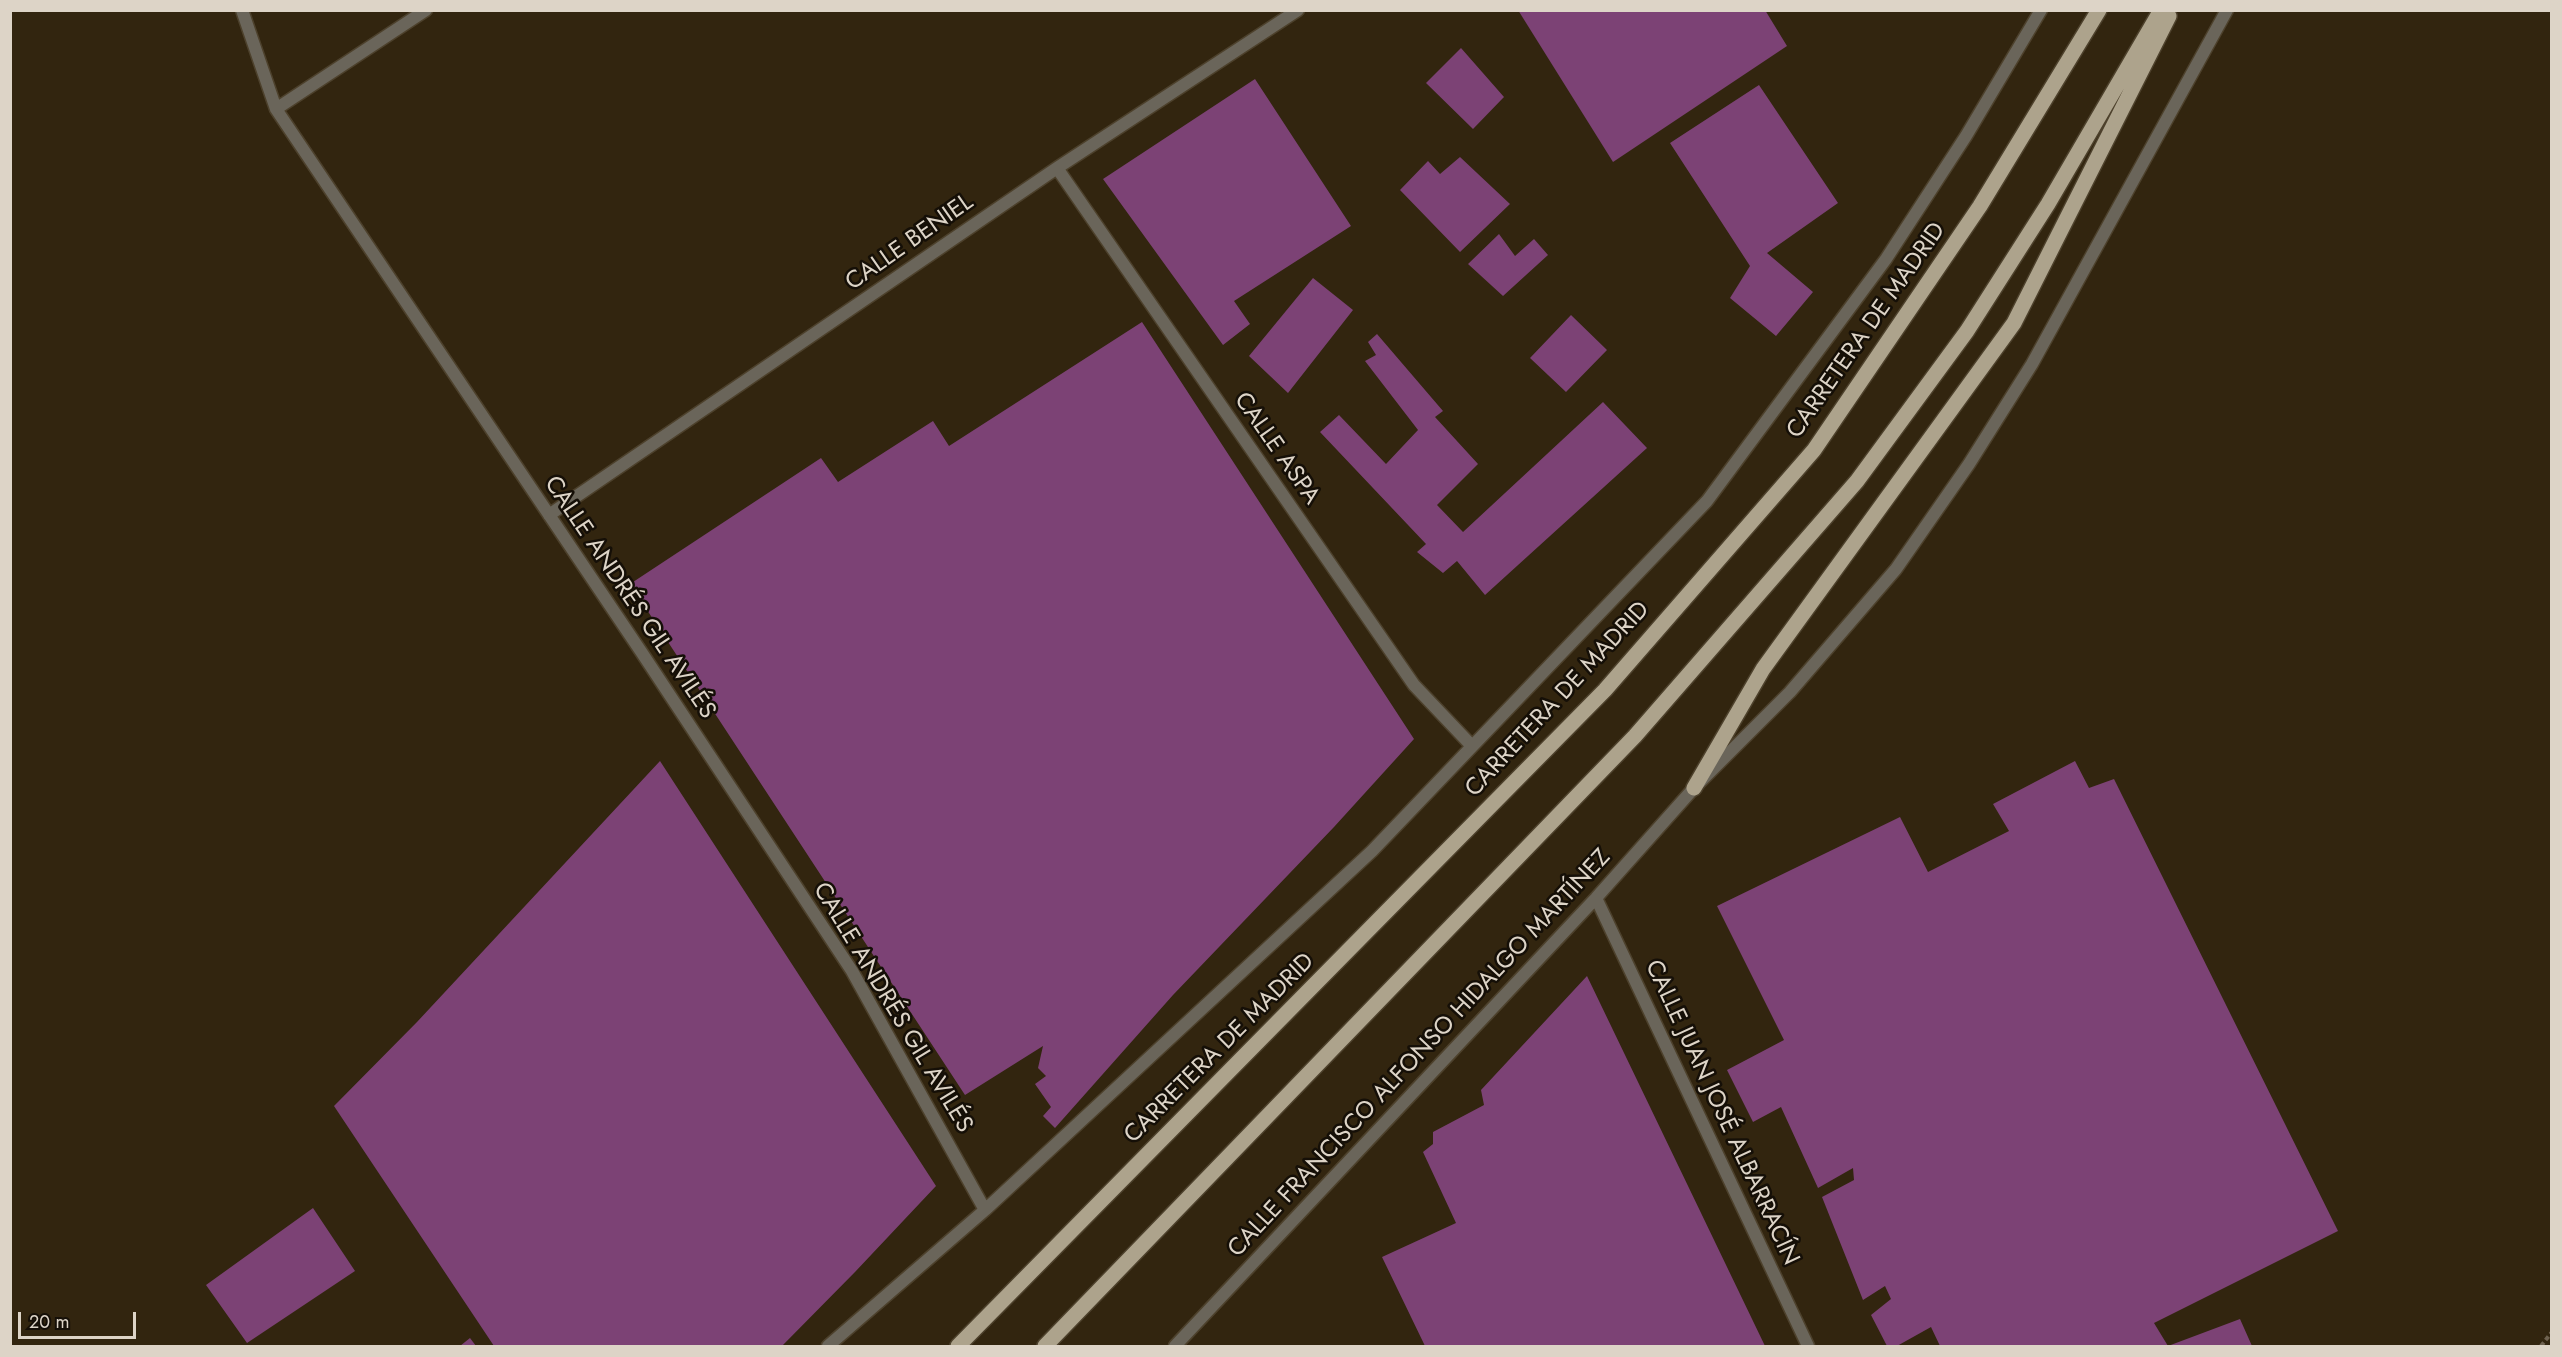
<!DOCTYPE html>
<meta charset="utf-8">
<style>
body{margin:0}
#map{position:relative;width:2562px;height:1357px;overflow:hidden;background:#32250f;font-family:Jost,sans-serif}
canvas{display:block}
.frame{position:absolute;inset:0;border:12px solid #ddd4c7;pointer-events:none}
.scale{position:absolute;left:18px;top:1312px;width:118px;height:27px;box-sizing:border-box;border:3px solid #ddd4c7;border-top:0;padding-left:8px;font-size:18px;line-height:21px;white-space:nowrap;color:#ddd4c7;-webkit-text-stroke:4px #150f07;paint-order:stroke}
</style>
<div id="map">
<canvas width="2562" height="1357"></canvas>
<div class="frame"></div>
<div class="scale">20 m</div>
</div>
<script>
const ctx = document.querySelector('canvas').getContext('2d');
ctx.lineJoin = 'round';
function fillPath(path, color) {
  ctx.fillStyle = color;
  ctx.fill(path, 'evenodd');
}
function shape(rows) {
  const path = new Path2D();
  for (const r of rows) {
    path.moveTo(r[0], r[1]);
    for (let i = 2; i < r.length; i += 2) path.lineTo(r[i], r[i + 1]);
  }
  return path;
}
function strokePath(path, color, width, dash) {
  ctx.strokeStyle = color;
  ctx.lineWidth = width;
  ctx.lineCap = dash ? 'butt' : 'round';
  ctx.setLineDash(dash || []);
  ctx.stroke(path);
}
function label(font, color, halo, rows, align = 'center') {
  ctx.font = font + ' Jost,sans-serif';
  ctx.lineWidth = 5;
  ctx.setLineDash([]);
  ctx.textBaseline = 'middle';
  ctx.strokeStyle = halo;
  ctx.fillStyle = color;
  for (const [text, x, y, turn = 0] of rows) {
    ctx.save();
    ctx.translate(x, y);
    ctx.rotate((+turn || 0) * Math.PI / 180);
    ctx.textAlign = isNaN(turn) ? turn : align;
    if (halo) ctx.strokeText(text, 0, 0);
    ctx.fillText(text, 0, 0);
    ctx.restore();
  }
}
fillPath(shape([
 [1518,10,1765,10,1787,46,1613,162],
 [1461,48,1504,97,1473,129,1426,83],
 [1255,79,1351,226,1234,301,1250,324,1223,345,1103,179],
 [1759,85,1838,203,1767,253,1813,292,1776,336,1730,298,1750,266,1670,143],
 [1460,157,1510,204,1460,252,1400,190,1428,161,1440,174],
 [1499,234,1515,256,1534,239,1548,255,1503,296,1468,264],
 [1313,278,1353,310,1288,393,1249,356],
 [1571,315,1607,350,1566,392,1530,358],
 [1142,322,1414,739,1334,827,1173,995,1055,1128,1043,1116,1051,1107,1035,1084,1046,1076,1038,1068,1043,1046,965,1095,630,584,821,458,838,482,933,421,949,446],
 [1377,334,1443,411,1435,417,1478,464,1437,505,1463,532,1603,402,1647,448,1485,595,1457,561,1443,573,1417,552,1426,544,1320,432,1339,415,1386,464,1418,430,1365,361,1376,355,1368,342],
 [660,761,936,1186,855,1272,782,1346,494,1346,334,1106,417,1022],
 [2075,761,2089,788,2114,779,2338,1231,2154,1323,2168,1346,2240,1319,2252,1346,1940,1346,1931,1327,1897,1346,1887,1346,1871,1315,1891,1299,1885,1286,1863,1300,1822,1197,1854,1180,1853,1168,1818,1188,1781,1107,1753,1122,1727,1070,1784,1040,1717,906,1900,817,1928,872,2009,831,1993,804],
 [1587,976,1765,1346,1425,1346,1382,1257,1456,1223,1423,1152,1433,1144,1433,1132,1484,1105,1481,1090],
 [313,1208,355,1271,247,1343,206,1285],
 [470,1338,476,1346,460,1346]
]), '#7c4275');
const street = shape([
 [242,10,276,109,642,653,852,971,985,1210],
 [276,109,426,10],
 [1057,168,1414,685,1471,745],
 [549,515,1057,168,1298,10],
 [1596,898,1808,1346],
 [828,1346,985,1210,1372,851,1707,501,1886,259,1966,136,2041,10],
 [1175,1346,1596,898,1694,788,1790,692,1896,569,1969,464,2032,364,2227,10]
]);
const primary = shape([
 [1694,788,1763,669,2014,323,2169,16],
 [958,1346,1605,690,1814,450,1980,206,2099,10],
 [1045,1346,1635,736,1857,481,1967,331,2048,204,2161,10]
]);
strokePath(street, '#4d412c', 15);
strokePath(primary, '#4d412c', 18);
strokePath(shape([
 [2541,1346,2552,1332]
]), '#6e6250', 4, [4.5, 3]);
strokePath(street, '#6a655a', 12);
strokePath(primary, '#ada38c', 15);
label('24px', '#ddd4c7', '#150f07', [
 ["CALLE BENIEL",910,243,-35],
 ["CARRETERA DE MADRID",1867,331,-55],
 ["CALLE ASPA",1276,449,55],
 ["CALLE ANDRÉS GIL AVILÉS",629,598,56],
 ["CARRETERA DE MADRID",1558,700,-47],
 ["CALLE ANDRÉS GIL AVILÉS",892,1008,59],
 ["CARRETERA DE MADRID",1220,1049,-45],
 ["CALLE FRANCISCO ALFONSO HIDALGO MARTÍNEZ",1420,1054,-47],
 ["CALLE JUAN JOSÉ ALBARRACÍN",1721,1113,65]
]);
</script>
